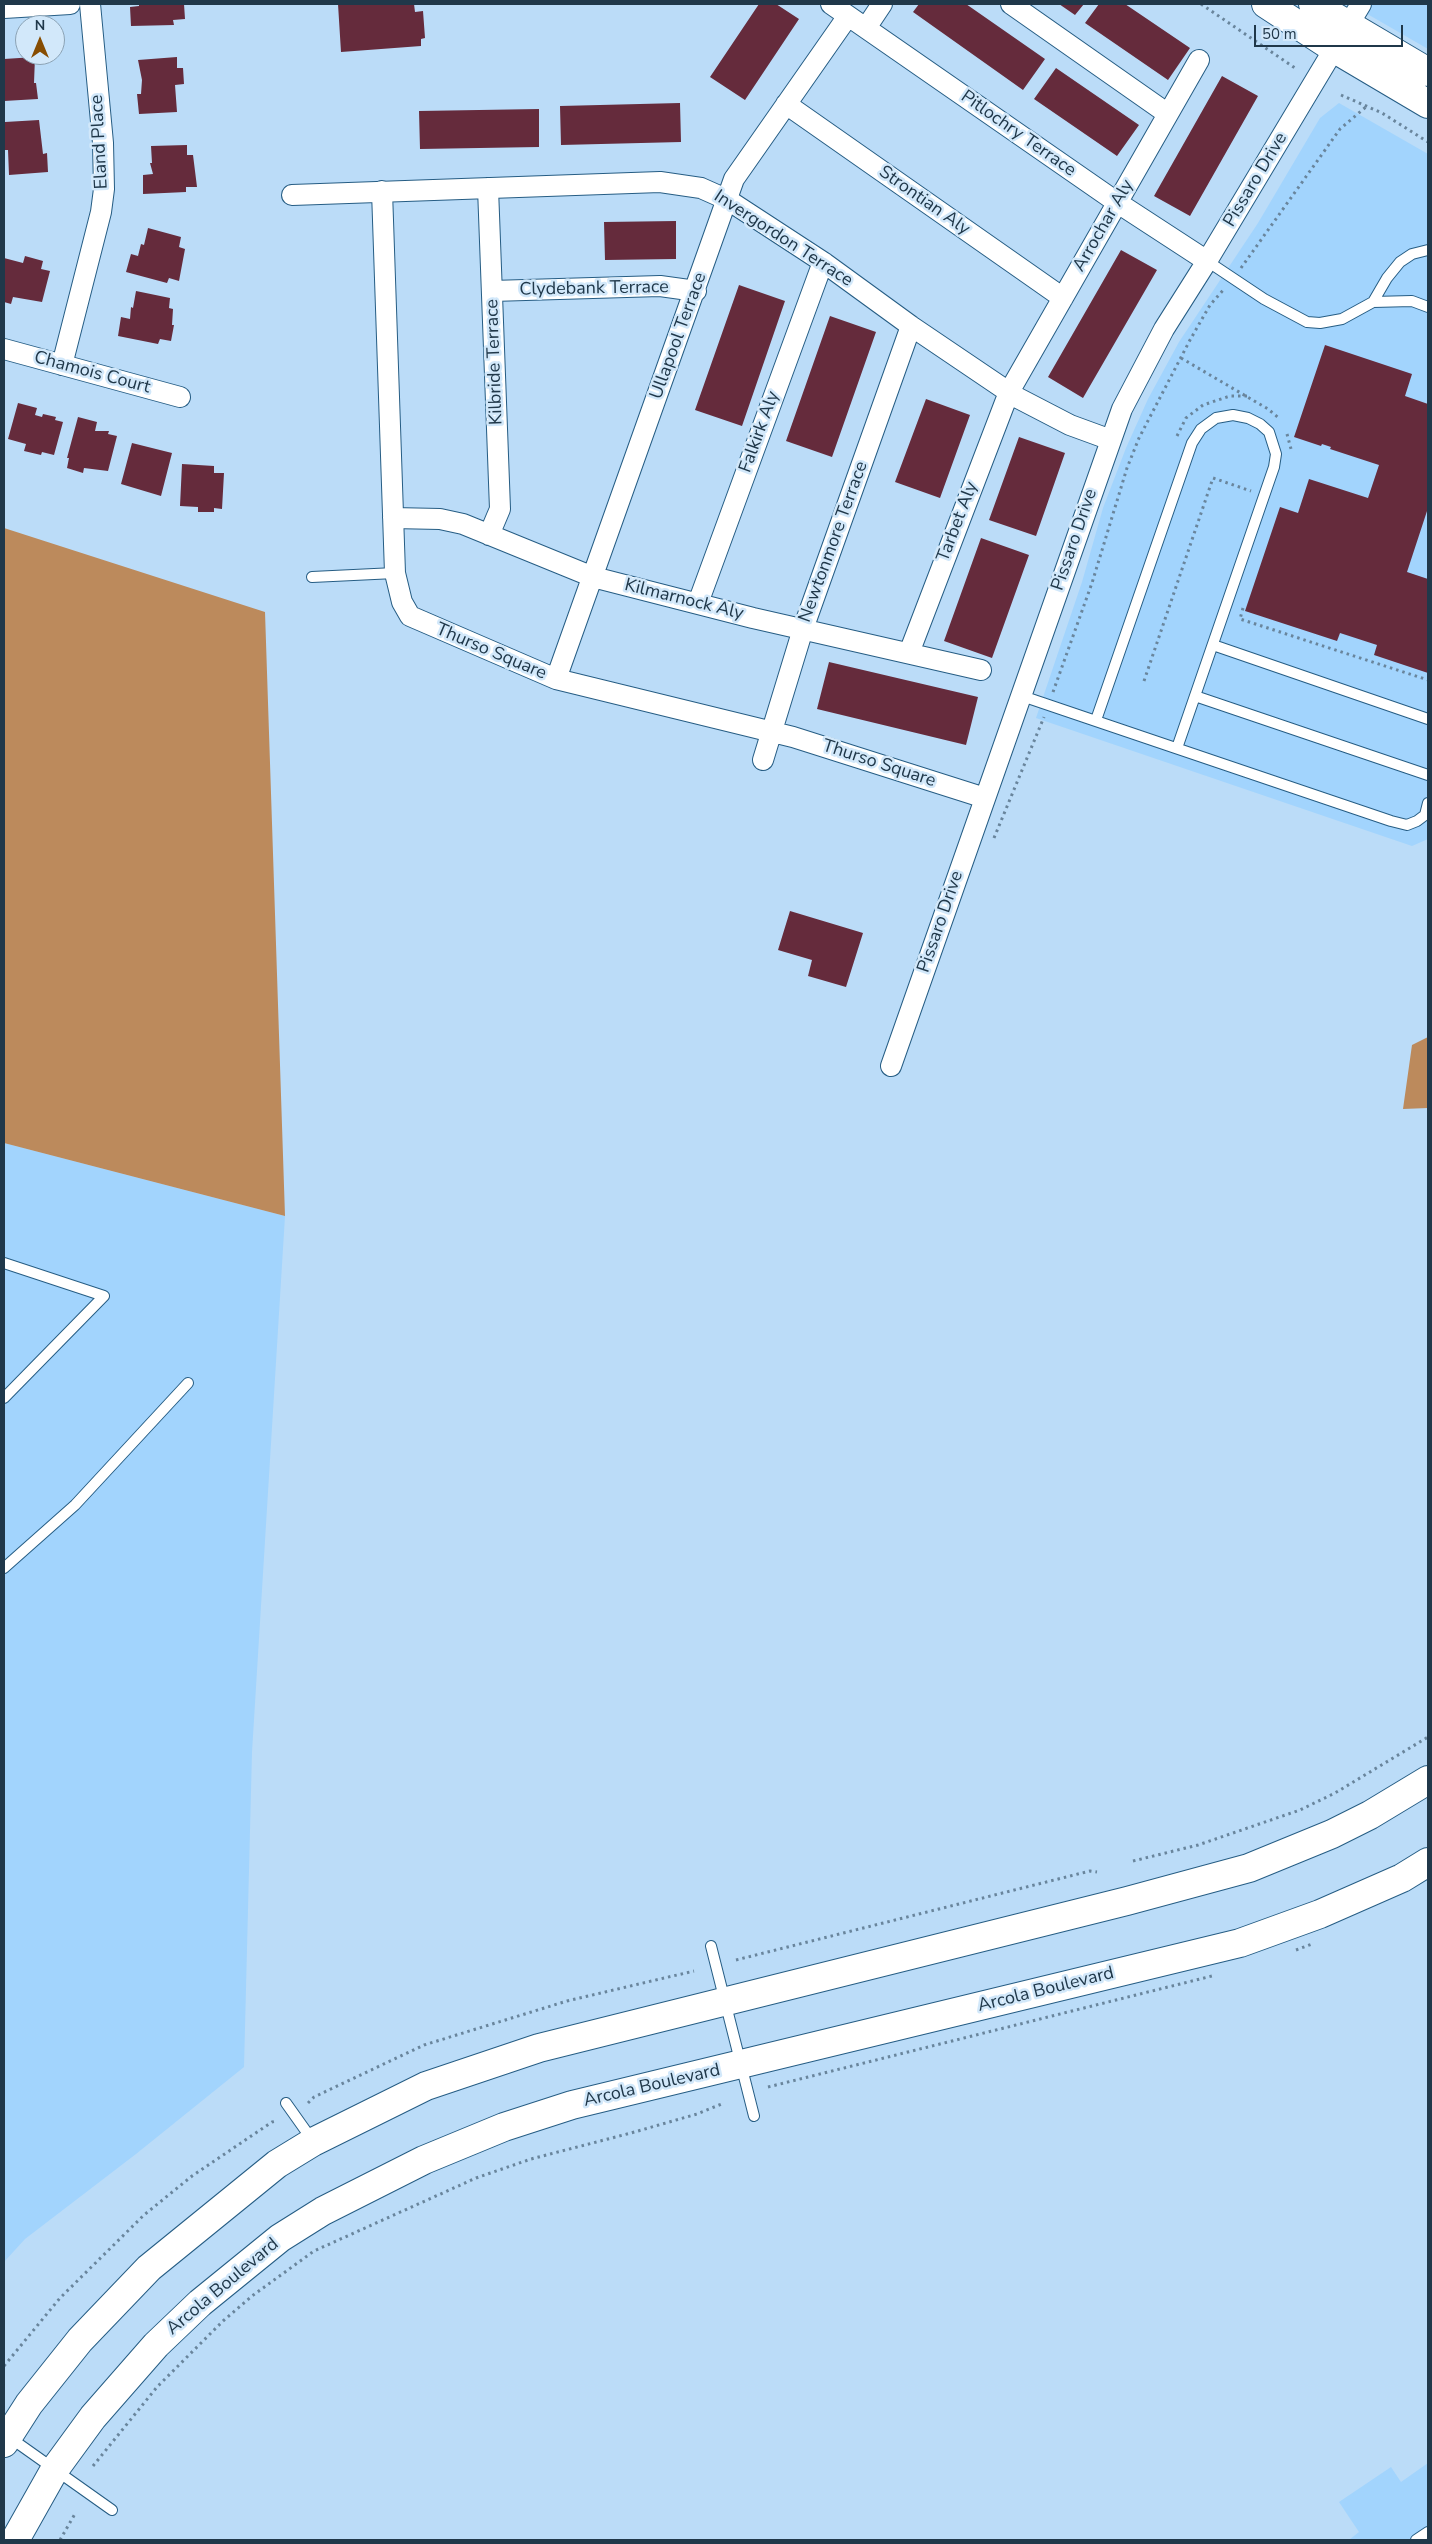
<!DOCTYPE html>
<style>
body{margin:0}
#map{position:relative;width:1432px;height:2544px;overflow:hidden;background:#bbdcf8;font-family:"Nunito Sans",sans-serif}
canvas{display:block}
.frame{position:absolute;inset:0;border:5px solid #20384a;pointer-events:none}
.north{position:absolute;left:15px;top:15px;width:50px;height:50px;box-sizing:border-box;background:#d2e8fa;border:1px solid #8ba2b4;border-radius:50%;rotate:0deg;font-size:14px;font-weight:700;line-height:20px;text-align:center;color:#20384a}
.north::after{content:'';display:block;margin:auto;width:18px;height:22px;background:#874d02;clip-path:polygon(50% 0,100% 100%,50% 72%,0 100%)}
.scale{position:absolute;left:1254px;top:25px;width:149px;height:22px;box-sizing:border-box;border:2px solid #20384a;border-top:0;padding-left:6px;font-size:15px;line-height:18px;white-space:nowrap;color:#20384a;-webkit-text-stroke:4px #d2e8fa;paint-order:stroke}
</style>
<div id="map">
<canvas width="1432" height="2544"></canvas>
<div class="frame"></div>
<div class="north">N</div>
<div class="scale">50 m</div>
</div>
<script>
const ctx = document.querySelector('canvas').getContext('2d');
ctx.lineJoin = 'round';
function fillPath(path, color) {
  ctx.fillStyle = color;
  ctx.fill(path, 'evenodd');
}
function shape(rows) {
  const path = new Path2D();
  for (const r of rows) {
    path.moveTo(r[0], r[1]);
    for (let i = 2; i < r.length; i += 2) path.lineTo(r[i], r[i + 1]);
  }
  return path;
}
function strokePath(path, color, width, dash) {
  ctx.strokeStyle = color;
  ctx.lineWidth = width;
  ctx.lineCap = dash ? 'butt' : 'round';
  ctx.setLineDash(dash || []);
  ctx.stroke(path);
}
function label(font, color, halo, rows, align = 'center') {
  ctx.font = font + ' "Nunito Sans",sans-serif';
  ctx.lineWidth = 5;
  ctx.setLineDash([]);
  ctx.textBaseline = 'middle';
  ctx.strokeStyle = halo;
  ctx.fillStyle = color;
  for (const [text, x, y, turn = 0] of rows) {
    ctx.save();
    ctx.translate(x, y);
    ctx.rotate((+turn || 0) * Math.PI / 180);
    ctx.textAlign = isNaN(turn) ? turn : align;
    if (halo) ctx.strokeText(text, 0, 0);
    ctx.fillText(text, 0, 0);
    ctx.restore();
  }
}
fillPath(shape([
 [1350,4,1428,4,1428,49],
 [1339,103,1428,154,1428,839,1412,846,1036,718,1082,582,1103,508,1126,448,1148,399,1179,342,1258,223,1320,118],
 [4,1143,285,1216,252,1752,244,2067,136,2154,25,2239,4,2262],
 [1428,2463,1428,2540,1349,2540,1359,2532,1339,2502,1391,2467,1401,2482]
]), '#a2d4fd');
fillPath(shape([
 [4,528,265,612,285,1216,4,1143],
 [1428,1037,1428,1108,1403,1109,1412,1045]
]), '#bc8a5c');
fillPath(shape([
 [139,4,184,4,185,19,173,20,174,25,131,26,130,7,139,6],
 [338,4,414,4,415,12,423,11,425,38,421,39,421,46,341,52],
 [759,4,776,4,799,19,745,100,710,77],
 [919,4,966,4,1045,59,1023,90,913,12],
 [1059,4,1084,4,1075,15],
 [1099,4,1125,4,1190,48,1168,80,1085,23],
 [35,57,34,83,36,83,38,99,4,101,4,59],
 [177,57,177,68,183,68,184,84,175,85,177,112,139,114,137,94,141,94,142,80,138,60],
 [1056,68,1139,125,1117,156,1034,99],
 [1222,76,1258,96,1190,216,1154,196],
 [680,103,681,142,561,145,560,106],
 [539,109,539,147,420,149,419,111],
 [39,120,43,154,47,153,48,172,9,175,8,150,4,150,5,122],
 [187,145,187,155,193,155,197,187,186,187,186,192,143,194,143,175,153,174,150,163,152,163,151,146],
 [676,221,676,259,605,260,604,222],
 [148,228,181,237,179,247,185,249,179,281,169,278,167,283,126,272,131,254,138,256,141,244,144,245],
 [1121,250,1157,270,1083,398,1048,377],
 [25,256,43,261,41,269,50,271,42,302,13,297,11,304,4,302,4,258,23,263],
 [739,285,785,301,742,426,695,410],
 [136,291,170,298,169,308,173,309,172,325,174,325,171,341,160,339,158,344,118,336,121,317,130,319,131,307,133,308],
 [830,316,876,332,832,457,786,441],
 [1325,345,1412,374,1405,396,1428,404,1428,508,1407,572,1428,579,1428,673,1374,655,1377,645,1340,633,1337,641,1245,611,1280,507,1298,513,1309,479,1368,498,1379,465,1330,449,1331,447,1322,444,1321,446,1294,437],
 [926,399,970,415,940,498,895,482],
 [18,403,37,408,35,415,42,417,43,414,56,417,55,420,63,422,54,455,42,452,41,455,24,451,26,444,8,439],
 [78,417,97,422,95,431,109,431,108,434,117,436,108,471,84,468,83,473,67,468,69,458,67,458],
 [1019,437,1065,453,1036,536,989,520],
 [132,443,172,453,161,496,121,484],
 [182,464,214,466,214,473,224,473,222,509,214,508,214,512,198,512,198,507,180,506],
 [981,538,1029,555,992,658,944,641],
 [829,662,978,697,966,745,817,709],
 [790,911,863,933,846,987,808,976,812,960,778,950]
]), '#652b3c');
const lane = shape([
 [1207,261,1264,299,1307,322,1320,323,1342,319,1373,302,1412,301,1428,307],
 [1373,302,1387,278,1400,262,1412,254,1428,250],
 [312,577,395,573],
 [1213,645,1428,719],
 [1022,696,1391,821,1407,825,1417,821,1425,815,1428,803],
 [1195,696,1428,775],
 [1096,720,1192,443,1201,429,1216,418,1233,415,1248,418,1260,424,1269,432,1276,454,1274,467,1177,748],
 [4,1263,104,1296,4,1398],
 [4,1568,75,1505,188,1383],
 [711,1946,754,2116],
 [286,2103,313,2141],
 [9,2437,112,2510],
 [1416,2540,1428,2532]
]);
const street = shape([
 [831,4,1118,203,1207,261],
 [1011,4,1168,114],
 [4,8,70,4],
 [866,28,882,4],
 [786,104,1063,298],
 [488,188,500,509,489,535],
 [382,191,395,573,402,602,410,616,556,679,793,737,985,798],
 [292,195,660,182,701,188,728,200,823,262,911,326,1016,397,1070,425,1111,440],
 [492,291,660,286,696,291],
 [4,349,180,397],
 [62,365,101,212,104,189,103,143,90,4],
 [393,518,440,519,463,524,593,577,753,618,981,670],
 [698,603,823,262],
 [909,653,1009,392,1199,60],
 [556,679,734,179,848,16],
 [763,760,803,629,911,326],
 [891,1066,1122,409,1164,329,1207,261,1361,4]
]);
const secondary = shape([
 [1266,4,1335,49,1428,104],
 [1313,4,1428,72],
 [4,2443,29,2404,80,2340,149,2268,277,2164,313,2142,426,2086,539,2048,1127,1901,1249,1868,1332,1834,1370,1815,1428,1780],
 [15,2540,55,2469,93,2417,156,2345,200,2303,280,2238,323,2211,424,2160,504,2127,572,2105,1240,1943,1320,1914,1402,1878,1428,1862]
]);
strokePath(lane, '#265d84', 12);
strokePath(street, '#265d84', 22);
strokePath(secondary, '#265d84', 30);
strokePath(shape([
 [1201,4,1295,68],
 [1341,95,1382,113,1428,142],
 [1241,268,1340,129,1367,106],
 [1181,358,1268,409,1280,419],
 [1287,434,1291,449],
 [1177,436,1186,418,1203,405,1230,396,1247,396],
 [1243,608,1240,619,1428,680],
 [1144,681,1213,478,1251,491],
 [1053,692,1092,583,1127,468,1139,438,1190,340,1210,305,1225,288],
 [994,838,1044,717],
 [1133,1861,1198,1845,1300,1810,1335,1793,1428,1737],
 [1296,1950,1312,1944],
 [736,1960,1090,1871,1097,1872],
 [768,2087,1212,1976],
 [308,2103,314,2097,424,2045,567,2001,694,1971],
 [4,2366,60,2298,144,2215,192,2176,272,2122,277,2121],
 [93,2466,157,2387,223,2321,252,2296,314,2251,476,2178,531,2159,631,2133,697,2114,724,2103],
 [60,2540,76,2512]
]), '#69859c', 3, [2.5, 4]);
strokePath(lane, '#fff', 10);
strokePath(street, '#fff', 20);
strokePath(secondary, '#fff', 28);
label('18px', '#20384a', '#d2e8fa', [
 ["Pitlochry Terrace",1018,134,35],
 ["Eland Place",100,142,-93],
 ["Pissaro Drive",1256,180,-59],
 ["Strontian Aly",924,201,35],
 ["Arrochar Aly",1104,226,-60],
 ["Invergordon Terrace",783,239,33],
 ["Clydebank Terrace",594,289,-1],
 ["Ullapool Terrace",679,336,-70],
 ["Kilbride Terrace",495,362,-92],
 ["Chamois Court",92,373,15],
 ["Falkirk Aly",760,432,-70],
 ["Tarbet Aly",958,522,-69],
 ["Pissaro Drive",1075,540,-71],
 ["Newtonmore Terrace",834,542,-70],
 ["Kilmarnock Aly",684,600,14],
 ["Thurso Square",491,652,23],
 ["Thurso Square",879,764,18],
 ["Pissaro Drive",941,922,-71],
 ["Arcola Boulevard",1046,1990,-14],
 ["Arcola Boulevard",652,2086,-13],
 ["Arcola Boulevard",223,2287,-40]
]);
</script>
